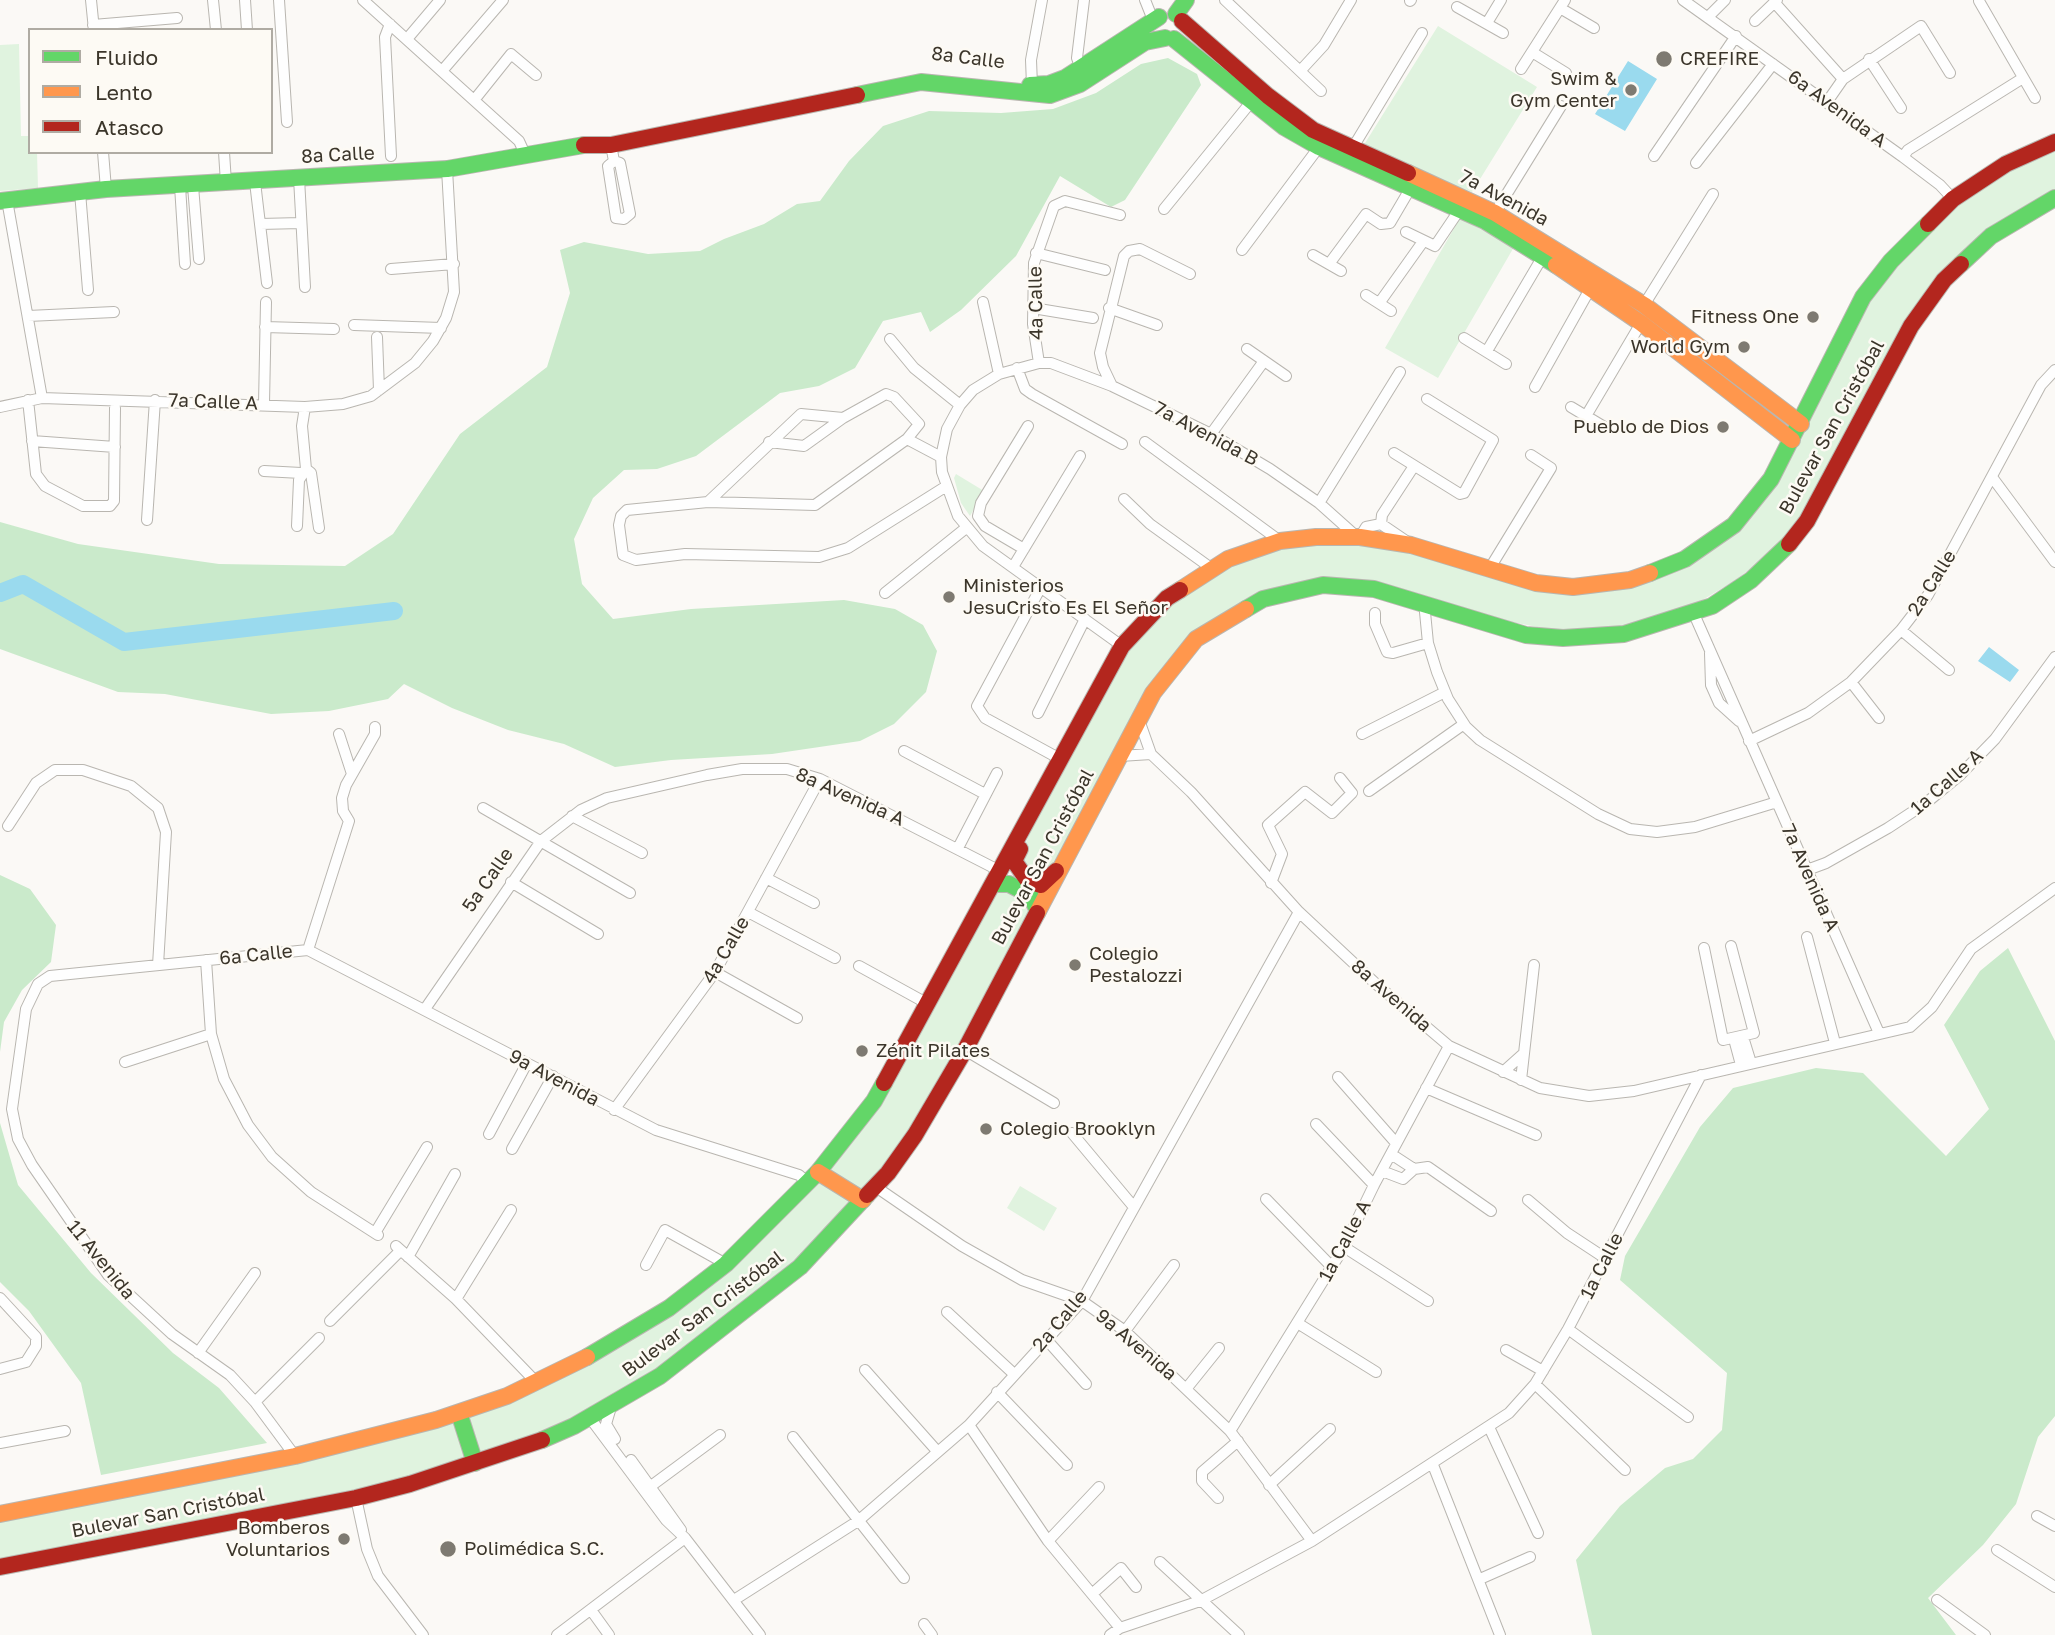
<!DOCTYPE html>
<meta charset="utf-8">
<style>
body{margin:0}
#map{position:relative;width:2055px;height:1635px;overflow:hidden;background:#fbf9f6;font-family:"Golos Text",sans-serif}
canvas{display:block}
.legend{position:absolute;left:28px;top:28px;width:245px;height:126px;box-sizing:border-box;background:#fdfaf4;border:2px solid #afaba3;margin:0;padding:9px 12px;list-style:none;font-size:21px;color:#3b352a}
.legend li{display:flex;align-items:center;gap:14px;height:35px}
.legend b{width:35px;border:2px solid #afaba3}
</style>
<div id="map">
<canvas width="2055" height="1635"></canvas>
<ul class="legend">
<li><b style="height:9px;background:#63d668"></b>Fluido</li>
<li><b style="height:9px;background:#ff974d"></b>Lento</li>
<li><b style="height:9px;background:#b3261e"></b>Atasco</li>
</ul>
</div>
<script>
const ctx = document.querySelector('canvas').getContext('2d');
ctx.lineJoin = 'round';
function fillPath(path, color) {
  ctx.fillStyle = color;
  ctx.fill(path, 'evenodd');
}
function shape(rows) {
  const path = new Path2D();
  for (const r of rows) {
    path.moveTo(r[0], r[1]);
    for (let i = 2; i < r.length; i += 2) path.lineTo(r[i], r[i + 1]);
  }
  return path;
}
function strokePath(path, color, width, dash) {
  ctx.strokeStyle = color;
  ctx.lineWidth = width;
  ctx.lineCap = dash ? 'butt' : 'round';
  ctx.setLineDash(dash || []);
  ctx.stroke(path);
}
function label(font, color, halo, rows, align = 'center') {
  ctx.font = font + ' "Golos Text",sans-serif';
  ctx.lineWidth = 5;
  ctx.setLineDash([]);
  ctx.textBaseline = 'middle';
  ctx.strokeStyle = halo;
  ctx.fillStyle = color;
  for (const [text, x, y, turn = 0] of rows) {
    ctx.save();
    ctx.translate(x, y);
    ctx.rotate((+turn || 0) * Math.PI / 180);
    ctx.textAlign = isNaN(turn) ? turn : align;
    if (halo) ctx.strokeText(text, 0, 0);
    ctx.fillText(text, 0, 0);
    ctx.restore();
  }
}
fillPath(shape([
 [1438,26,1537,87,1472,192,1362,148],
 [19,44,21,136,30,136,30,152,37,152,38,188,0,191,0,45],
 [2055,146,2055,193,1968,251,1798,522,1774,552,1731,583,1684,611,1624,630,1563,632,1311,583,1194,635,1113,757,1049,870,1035,877,1023,867,1025,845,1047,792,1127,648,1151,618,1214,571,1281,545,1367,541,1523,584,1624,584,1733,532,1868,298,1956,202],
 [1460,218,1514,247,1438,378,1385,348],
 [956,474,984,491,970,516,961,503,954,478],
 [997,889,1027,899,1033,910,924,1114,864,1196,824,1171],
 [819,1176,858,1201,818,1245,618,1398,477,1458,463,1415,606,1354],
 [1020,1186,1057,1208,1044,1231,1007,1208],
 [457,1417,471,1460,421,1476,0,1561,0,1519]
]), '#e0f3df');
fillPath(shape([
 [1168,58,1197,74,1201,85,1125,200,1111,207,1060,176,1016,256,961,310,930,332,921,312,883,321,855,368,819,386,780,393,696,456,657,469,624,470,593,498,574,539,582,584,613,619,691,609,844,600,895,609,923,625,937,651,926,692,894,724,860,741,772,754,671,760,615,767,564,744,508,730,452,708,404,684,388,699,329,711,271,714,165,694,118,692,0,649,0,522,78,544,219,564,345,566,393,534,460,434,547,367,570,293,560,250,584,242,648,254,700,251,724,239,764,224,797,204,820,201,849,161,883,126,929,111,1001,113,1053,109,1096,93,1141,64],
 [0,875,30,889,56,925,51,962,22,990,4,1022,0,1052],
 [2008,948,2055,1041,2055,1416,2038,1437,2016,1504,1983,1545,1928,1598,1956,1635,1592,1635,1576,1560,1620,1506,1665,1468,1693,1459,1722,1430,1727,1373,1620,1280,1625,1256,1700,1127,1733,1088,1816,1068,1863,1073,1946,1156,1989,1109,1944,1025,1980,971],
 [0,1123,18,1185,91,1273,173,1353,219,1388,267,1443,101,1475,81,1383,29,1311,0,1282]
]), '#caeacb');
fillPath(shape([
 [1628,61,1657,79,1625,131,1595,114],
 [1989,647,2019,670,2010,682,1978,661]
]), '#9adaee');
strokePath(shape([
 [0,593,23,584,124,642,394,611]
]), '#9adaee', 18);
const street = shape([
 [91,0,94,30],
 [213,0,216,30],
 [245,0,247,30],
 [279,0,287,122],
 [363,0,519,141,525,154],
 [1145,0,1153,20],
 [1225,0,1321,91],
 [1683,0,1903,157,1940,185,1953,199],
 [1410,1,1411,0],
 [1979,1,2035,98],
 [1774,2,1843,79],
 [1457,7,1503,33],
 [1560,8,1594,28],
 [1709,16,1725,0],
 [1755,21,1777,0],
 [1487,23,1501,0],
 [390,24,385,37,391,156],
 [93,25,177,18],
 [407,39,440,0],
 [1532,52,1566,73],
 [1869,59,1901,108],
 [1521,69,1565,0],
 [1301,70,1324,45,1351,0],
 [442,71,503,0],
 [1082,71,1077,58,1084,0],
 [1032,85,1031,60,1042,0],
 [475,99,511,54,536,75],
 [1827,102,1843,79,1921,26,1950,73],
 [611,145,614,161,620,163,630,214,624,219,616,218,608,166,614,161],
 [1352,149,1422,33],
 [103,152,106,189],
 [224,152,226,183],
 [1654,156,1736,36],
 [1903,157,1908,150,2023,78],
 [1696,163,1773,64],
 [299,178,305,287],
 [255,182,267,283],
 [180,186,185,264],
 [193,186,199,259],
 [80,192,88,290],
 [7,200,42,398],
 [1164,209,1251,102],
 [1495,213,1561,106],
 [260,224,301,223],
 [1406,232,1435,246,1460,209],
 [1242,250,1319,147],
 [1036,253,1105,270],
 [1313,255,1341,271],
 [1329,264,1366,214,1381,224,1390,223,1410,189],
 [391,269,454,264],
 [1366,295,1391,311],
 [983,302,999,374],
 [1380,302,1422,243],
 [1644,305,1713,194],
 [1033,308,1093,318],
 [1109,308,1157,325],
 [28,316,114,312],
 [354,325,441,328],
 [265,327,334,329],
 [377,337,379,390],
 [1464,338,1506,364],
 [890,339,914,368,960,405],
 [1247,349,1286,376],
 [1487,351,1543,256],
 [1039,363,1033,324,1034,263,1054,206,1065,201,1120,215],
 [1017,368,1025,389,1032,394,1122,444],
 [1112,386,1103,367,1100,353,1124,256,1129,251,1140,249,1190,274],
 [1535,387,1590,289],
 [28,400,36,474,45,486,83,506,110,506,114,501,115,408],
 [264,404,266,302],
 [0,407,42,398,305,407,343,404,371,396,415,363,433,341,446,318,454,292,447,169],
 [305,407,302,426,306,469,311,473,319,528],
 [1571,407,1606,428],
 [1586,416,1641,323],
 [1211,434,1264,361],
 [907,439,941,457],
 [32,441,115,447],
 [769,442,804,446,843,418,886,394,894,397,919,424,907,439,815,505,708,502,627,510,621,516,619,525,623,555,636,560,685,554,819,557,848,548,945,487],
 [1145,442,1280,541],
 [1394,453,1460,494,1464,493,1493,440,1427,399],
 [264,471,301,473],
 [1992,477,2055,562],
 [1124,499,1150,524,1211,568],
 [708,502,801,414,843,418],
 [1319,503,1400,372],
 [147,520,155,400],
 [1381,524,1382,515,1414,466],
 [297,526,299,480,306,469],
 [1360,537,1366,527,1381,524,1406,541],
 [1024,549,985,526,978,516,981,503,1028,426],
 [1493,563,1551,468,1531,455],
 [1013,567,1080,456],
 [1041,587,977,706,985,718,1062,760],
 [885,593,966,528],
 [1424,602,1428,643,1437,672,1448,699,1466,727,1480,740,1598,814,1630,829,1657,832,1695,827,1777,802],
 [1375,613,1375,624,1387,652,1393,653,1428,643],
 [1694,614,1879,1033],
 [1901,630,1949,670],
 [1122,646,983,546,958,516,942,472,941,457,947,429,960,405,973,390,999,374,1039,363,1051,363,1112,386,1211,434,1270,469,1319,503,1357,537],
 [1710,653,1711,685,1719,703,1739,721],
 [1851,682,1879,718],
 [1038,713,1085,619],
 [1139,720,1151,754,1191,792,1299,912,1376,984,1449,1046,1540,1088,1589,1096,1634,1091,1910,1027,1932,1007,1971,949,2055,888],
 [339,734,352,774],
 [1362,734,1445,692],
 [1749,741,1808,713,1851,682,1901,630,1928,595,2041,385,2055,370],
 [904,751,985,794],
 [1120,756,1151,754],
 [1369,791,1464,724],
 [483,808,630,893],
 [572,816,642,853],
 [8,826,36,783,55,770,83,770,131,786,158,808,166,832,158,965],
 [958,848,997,773],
 [1807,870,1826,863,1888,828,1926,803,1960,775,1995,739,2055,657],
 [766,878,814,903],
 [511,882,598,934],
 [1271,883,1282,854,1268,825,1305,792,1332,813,1352,793,1340,778],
 [748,912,835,958],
 [1807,937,1835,1043],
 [1704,948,1723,1040,1754,1033,1731,946],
 [308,950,656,1130,799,1175,808,1183],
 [308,950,349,821,343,811,342,798,346,785,375,734,375,727],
 [206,960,211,1034,224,1079,248,1125,272,1157,311,1192,378,1235],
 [859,966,928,1004],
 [715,972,797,1018],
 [425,1009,541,841,581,810,607,798,707,775,742,769,787,769,820,779,1000,871],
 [1743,1037,1751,1063],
 [1734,1039,1741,1065],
 [965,1050,1054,1103],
 [125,1062,211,1034],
 [1503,1072,1522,1055],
 [1338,1077,1396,1143],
 [1521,1080,1534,965],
 [1426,1088,1536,1135],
 [614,1110,715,972,820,779],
 [1316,1124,1374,1185],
 [1072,1133,1133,1206],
 [489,1134,527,1063],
 [512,1149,553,1076],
 [1391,1154,1414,1169],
 [1382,1171,1403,1179,1414,1169,1428,1167,1491,1211],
 [876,1187,962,1246,1022,1280,1082,1301,1125,1331,1230,1431,1312,1541],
 [1266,1199,1332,1267],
 [1528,1200,1567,1233,1605,1258],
 [375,1233,427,1147],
 [396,1246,456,1299,537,1383],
 [1344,1247,1428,1301],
 [408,1257,455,1174],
 [646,1265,665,1230,726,1264],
 [0,1298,36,1337,36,1346,26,1362,0,1369],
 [456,1299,511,1210],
 [947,1312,1014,1374],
 [330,1321,400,1251],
 [1299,1324,1376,1372],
 [1568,1329,1688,1417],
 [1125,1331,1174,1265],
 [1046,1339,1086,1384],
 [1506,1350,1543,1371],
 [198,1353,255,1273],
 [865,1370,937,1451],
 [1535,1384,1625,1470],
 [1186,1389,1219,1348],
 [997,1392,1067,1465],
 [255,1402,319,1338],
 [611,1407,606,1424,615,1439],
 [590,1418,666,1520,685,1538,760,1635],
 [969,1425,1048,1541,1120,1628],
 [1489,1427,1538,1533],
 [1230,1431,1344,1247,1374,1185,1449,1046],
 [793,1437,904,1578],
 [0,1443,65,1431],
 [295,1456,255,1402,230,1375,172,1334,108,1275,32,1165,18,1139,12,1109,26,1009,38,984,50,976,308,950],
 [631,1460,681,1530],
 [1433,1465,1500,1635],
 [1269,1485,1330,1429],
 [651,1486,720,1435],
 [356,1498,367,1549,378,1576,423,1635],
 [1218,1498,1202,1481,1202,1472,1238,1441],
 [2037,1516,2055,1526],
 [1048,1541,1099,1487],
 [1997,1550,2055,1587],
 [1160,1562,1239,1635],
 [1480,1579,1530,1557],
 [1092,1594,1121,1568,1136,1587],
 [734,1600,858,1521,969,1425,1082,1301,1299,912],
 [1937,1600,1985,1635],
 [591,1610,609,1635],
 [924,1624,932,1635],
 [557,1635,685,1538],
 [1110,1635,1120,1628,1200,1601,1312,1541,1509,1413,1535,1384,1568,1329,1701,1075]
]);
const fast = shape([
 [1176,14,1186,0],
 [1174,39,1284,127,1319,147,1485,221,1556,265],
 [1030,85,1049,84,1065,78,1159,17],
 [857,95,921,82,1050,95,1080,84,1145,42,1165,38],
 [0,201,106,189,447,169,584,145],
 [1961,264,1991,236,2055,198],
 [1650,573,1685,559,1734,525,1771,479,1863,297,1891,261,1928,224],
 [1246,609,1263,599,1323,585,1374,589,1526,635,1563,638,1624,634,1712,606,1751,580,1789,544],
 [993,884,1009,884,1030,895,1038,911],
 [587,1357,669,1308,726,1264,818,1172,874,1101,884,1083],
 [459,1413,475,1463],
 [542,1440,574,1426,660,1376,800,1267,867,1195]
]);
const slow = shape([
 [1408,173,1495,213,1644,305,1801,424],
 [1556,265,1641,323,1792,440],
 [1180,590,1228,559,1280,541,1316,537,1360,537,1411,545,1536,583,1573,587,1630,580,1650,573],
 [1037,913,1153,693,1196,639,1246,609],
 [818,1172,863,1200],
 [0,1514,295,1456,436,1420,507,1396,587,1357]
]);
const jam = shape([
 [1182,21,1268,96,1313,130,1408,173],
 [584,145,611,145,857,95],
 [1928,224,1953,199,2006,164,2055,142],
 [1789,544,1807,521,1911,326,1944,280,1961,264],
 [1020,849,1014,861,1028,881,1041,885,1056,871],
 [884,1083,1122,646,1167,598,1180,590],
 [867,1195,888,1173,915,1135,965,1050,1037,913],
 [0,1567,356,1498,410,1484,542,1440]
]);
strokePath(street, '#b9b6b0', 12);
strokePath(fast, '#b9b6b0', 18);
strokePath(slow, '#b9b6b0', 18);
strokePath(jam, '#b9b6b0', 18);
strokePath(street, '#fefefe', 10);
strokePath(fast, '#63d668', 16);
strokePath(slow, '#ff974d', 16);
strokePath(jam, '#b3261e', 16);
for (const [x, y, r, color] of [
 [1664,59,9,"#7e7a71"],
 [1631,90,7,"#7e7a71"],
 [1813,317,7,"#7e7a71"],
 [1744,347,7,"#7e7a71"],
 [1723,427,7,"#7e7a71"],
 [949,597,7,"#7e7a71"],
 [1075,965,7,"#7e7a71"],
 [862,1051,7,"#7e7a71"],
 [986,1129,7,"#7e7a71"],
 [344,1539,7,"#7e7a71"],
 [448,1549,9,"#7e7a71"]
]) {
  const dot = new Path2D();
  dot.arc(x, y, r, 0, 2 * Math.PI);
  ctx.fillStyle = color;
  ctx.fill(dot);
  strokePath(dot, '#fdfaf4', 2.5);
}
label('19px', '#3b352a', '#fdfaf4', [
 ["8a Calle",968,58,7],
 ["6a Avenida A",1837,109,36],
 ["8a Calle",338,155,-3],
 ["7a Avenida",1504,198,28],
 ["4a Calle",1036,303,-91],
 ["7a Calle A",213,402,2],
 ["Bulevar San Cristóbal",1832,427,-61],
 ["7a Avenida B",1206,434,28],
 ["2a Calle",1932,583,-58],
 ["1a Calle A",1947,782,-41],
 ["8a Avenida A",850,797,24],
 ["Bulevar San Cristóbal",1043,857,-62],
 ["7a Avenida A",1810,878,66],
 ["5a Calle",488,880,-55],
 ["4a Calle",726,950,-60],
 ["6a Calle",256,955,-6],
 ["8a Avenida",1391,996,41],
 ["9a Avenida",554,1078,28],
 ["1a Calle A",1345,1241,-62],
 ["11 Avenida",101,1260,51],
 ["1a Calle",1602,1266,-63],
 ["Bulevar San Cristóbal",703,1314,-37],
 ["2a Calle",1060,1321,-50],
 ["9a Avenida",1136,1345,40],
 ["Bulevar San Cristóbal",168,1513,-11]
]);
label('19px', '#3b352a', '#fdfaf4', [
 ["CREFIRE",1680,59],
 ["Swim &",1617,79,"right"],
 ["Gym Center",1617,101,"right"],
 ["Fitness One",1799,317,"right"],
 ["World Gym",1730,347,"right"],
 ["Pueblo de Dios",1709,427,"right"],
 ["Ministerios",963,586],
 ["JesuCristo Es El Señor",963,608],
 ["Colegio",1089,954],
 ["Pestalozzi",1089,976],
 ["Zénit Pilates",876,1051],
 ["Colegio Brooklyn",1000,1129],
 ["Bomberos",330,1528,"right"],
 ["Voluntarios",330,1550,"right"],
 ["Polimédica S.C.",464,1549]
], 'left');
</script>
